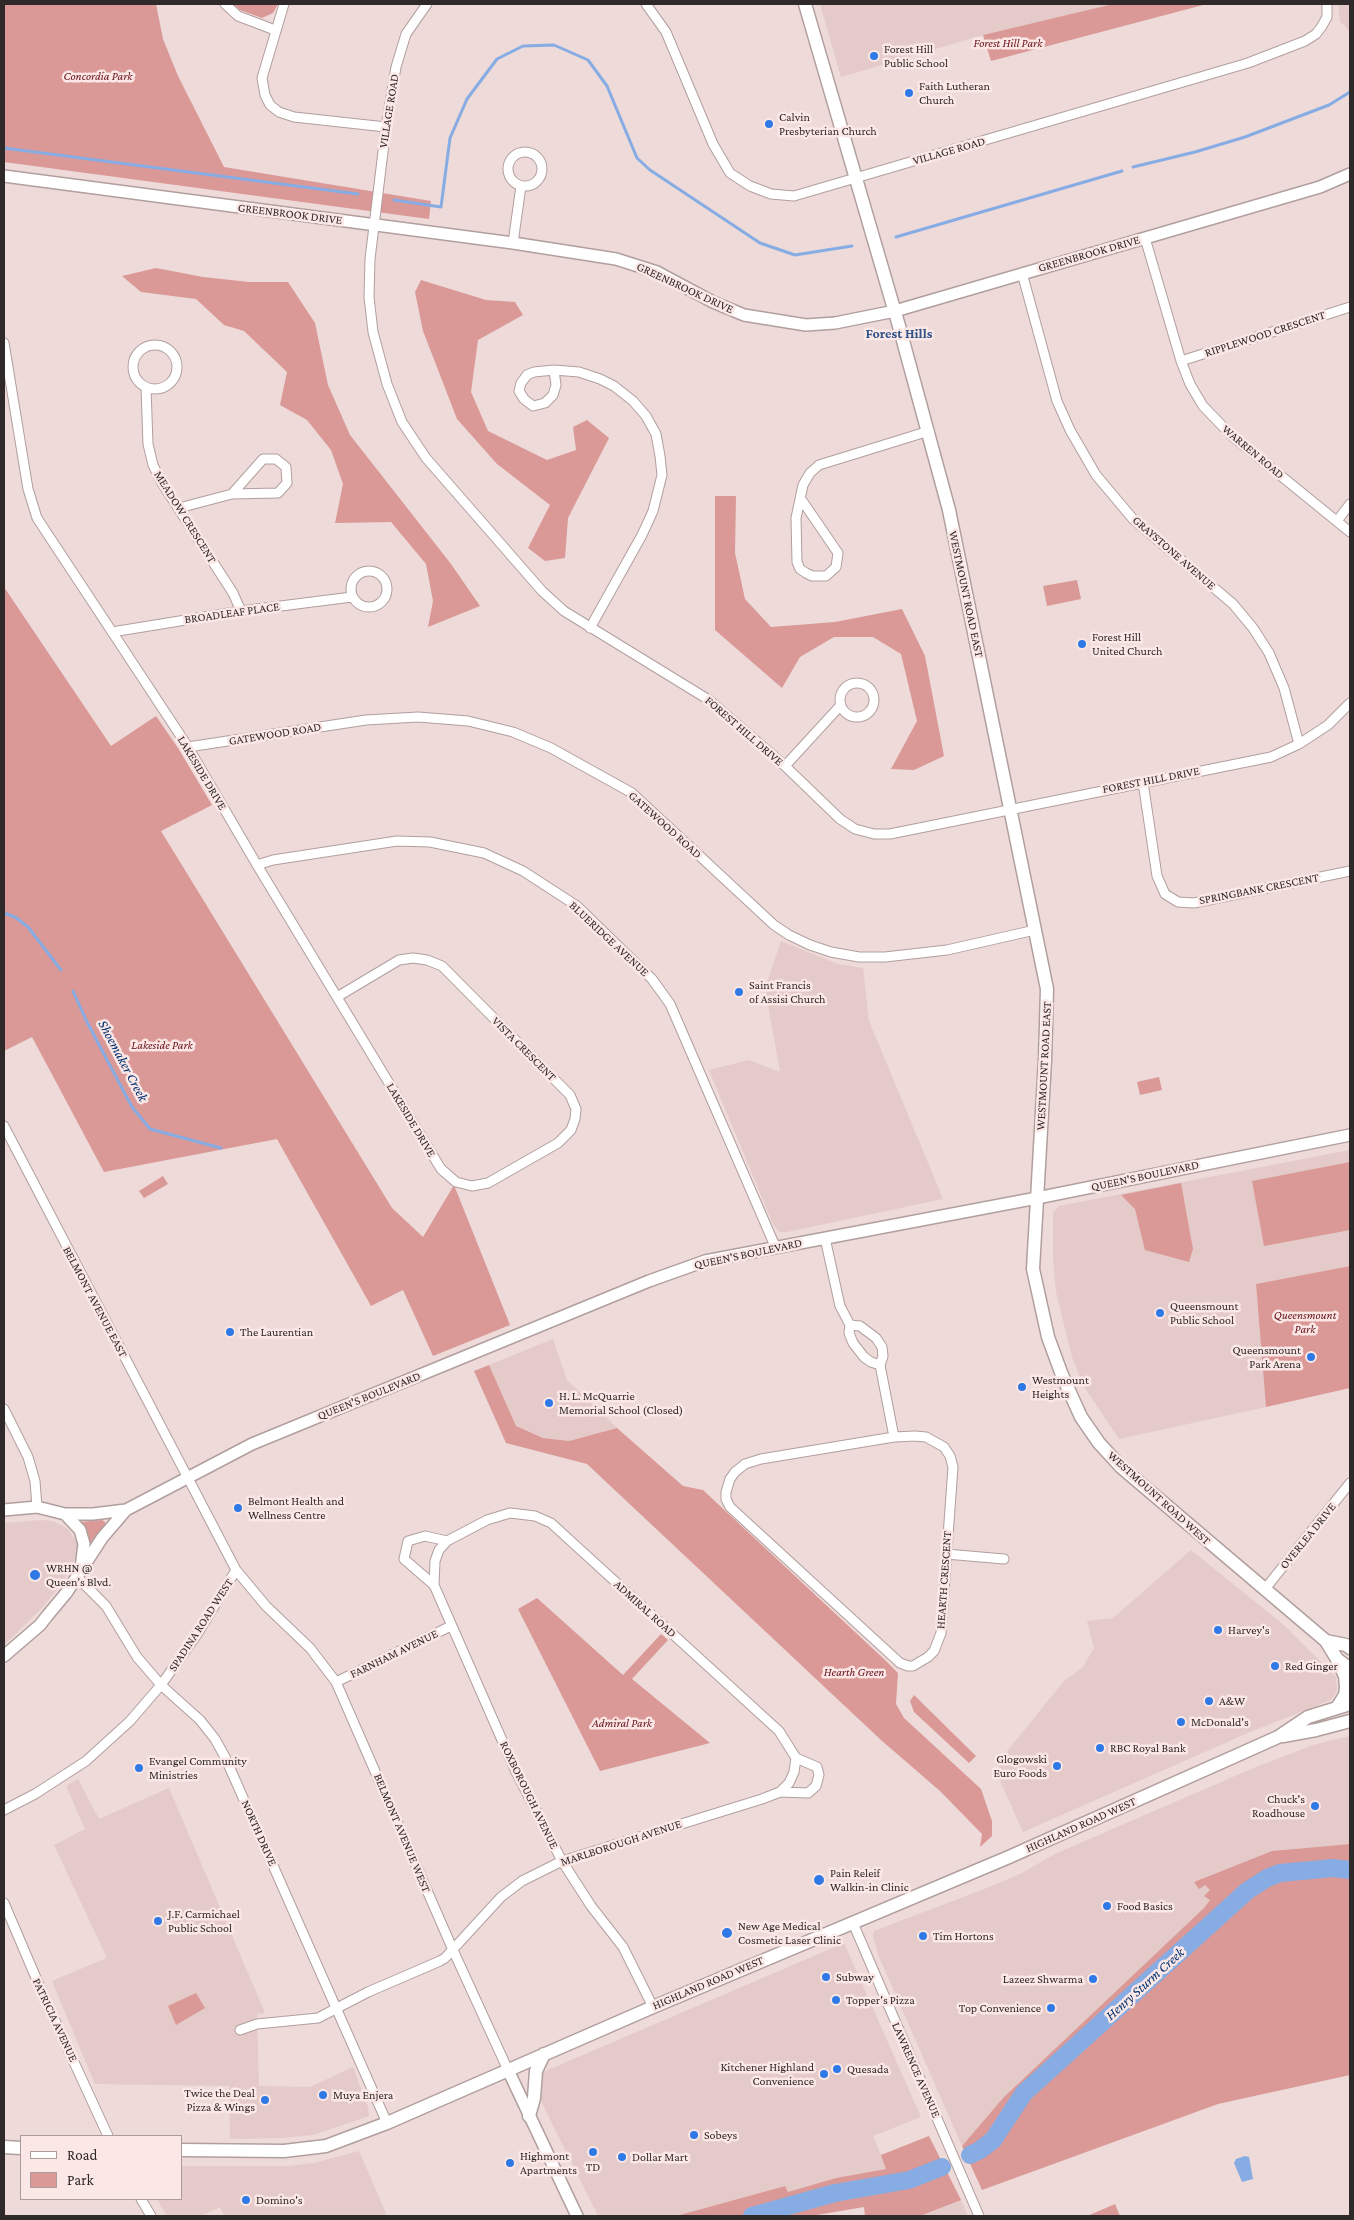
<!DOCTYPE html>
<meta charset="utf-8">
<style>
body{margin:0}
#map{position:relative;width:1354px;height:2220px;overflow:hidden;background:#eddad9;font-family:"Crimson Pro",serif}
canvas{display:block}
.frame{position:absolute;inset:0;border:5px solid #302929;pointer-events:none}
.legend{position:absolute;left:20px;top:2135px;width:162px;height:65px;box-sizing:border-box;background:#fbe8e6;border:1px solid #aa9c9a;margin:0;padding:6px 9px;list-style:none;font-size:15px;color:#302929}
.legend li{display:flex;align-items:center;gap:10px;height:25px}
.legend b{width:25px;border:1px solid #aa9c9a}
</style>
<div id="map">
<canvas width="1354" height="2220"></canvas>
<div class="frame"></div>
<ul class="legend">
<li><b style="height:6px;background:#fff"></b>Road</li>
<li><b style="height:14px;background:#da9996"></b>Park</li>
</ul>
</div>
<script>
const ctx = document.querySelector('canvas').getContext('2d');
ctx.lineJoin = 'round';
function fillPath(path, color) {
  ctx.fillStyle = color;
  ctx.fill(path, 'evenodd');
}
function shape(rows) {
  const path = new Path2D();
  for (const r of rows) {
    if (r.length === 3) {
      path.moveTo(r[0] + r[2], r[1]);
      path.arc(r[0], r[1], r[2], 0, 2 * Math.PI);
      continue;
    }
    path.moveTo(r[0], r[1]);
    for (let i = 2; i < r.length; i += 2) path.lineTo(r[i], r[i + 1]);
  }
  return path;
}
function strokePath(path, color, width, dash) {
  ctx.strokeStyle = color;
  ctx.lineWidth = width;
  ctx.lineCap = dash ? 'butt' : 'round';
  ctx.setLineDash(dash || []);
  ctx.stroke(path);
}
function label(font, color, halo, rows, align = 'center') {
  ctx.font = font + ' "Crimson Pro",serif';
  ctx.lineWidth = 5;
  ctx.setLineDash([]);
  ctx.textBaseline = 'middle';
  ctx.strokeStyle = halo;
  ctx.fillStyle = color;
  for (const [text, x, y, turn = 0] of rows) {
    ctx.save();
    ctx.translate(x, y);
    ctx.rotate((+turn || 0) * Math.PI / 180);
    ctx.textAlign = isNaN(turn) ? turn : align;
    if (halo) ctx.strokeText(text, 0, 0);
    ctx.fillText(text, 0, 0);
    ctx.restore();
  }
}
fillPath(shape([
 [820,4,1113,4,983,35,841,77],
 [1338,4,1350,4,1350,32,1340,21],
 [781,941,838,964,863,968,869,1021,943,1199,787,1232,779,1232,773,1224,709,1070,749,1060,780,1072,765,988],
 [1350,1150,1350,1266,1256,1284,1266,1407,1119,1439,1083,1385,1072,1357,1056,1292,1053,1260,1053,1213,1059,1206],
 [553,1339,567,1380,617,1428,569,1441,543,1438,516,1426,489,1365],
 [41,1520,53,1521,68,1529,77,1543,78,1551,71,1568,62,1583,42,1608,4,1645,4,1523],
 [1191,1550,1285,1626,1336,1677,1337,1690,1331,1700,1250,1732,1023,1832,997,1774,1000,1760,1064,1681,1083,1667,1094,1648,1087,1621,1113,1618],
 [1350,1736,1350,1844,1272,1851,1194,1882,1205,1884,1210,1890,1210,1900,1204,1908,1003,2098,962,2146,879,1957,873,1936,874,1931,992,1886,1022,1873,1057,1853,1256,1767,1316,1744],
 [78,1779,99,1819,169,1788,265,2013,257,2014,259,2086,310,2087,353,2067,368,2107,369,2116,313,2135,281,2138,230,2139,229,2086,95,2084,52,1981,107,1958,54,1845,85,1829,66,1786],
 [844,1943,921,2117,873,2136,887,2169,836,2178,788,2192,784,2186,676,2216,598,2216,532,2083,536,2075],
 [359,2151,387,2216,224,2216,220,2207,201,2216,167,2216,157,2199,181,2199,181,2166,289,2166,314,2163],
 [961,2200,968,2216,920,2216]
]), '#e4cac8');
fillPath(shape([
 [4,4,156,4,163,39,178,76,224,167,431,201,429,219,4,162],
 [233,4,278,4,273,13,262,18,240,10],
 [1113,4,1207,4,991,61,983,35],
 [156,268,203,277,249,282,288,282,315,323,328,385,350,435,451,564,480,606,428,627,433,601,426,564,391,522,335,523,343,484,331,450,307,420,280,405,287,372,244,331,224,325,196,299,141,292,122,276],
 [421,280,486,300,515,302,523,315,478,340,471,392,488,431,547,460,576,450,573,427,587,420,609,438,568,518,565,558,545,561,528,548,550,505,497,464,457,419,423,331,415,292],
 [715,496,736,496,735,553,745,599,771,627,835,622,902,609,925,656,944,756,914,770,891,769,917,721,901,654,873,637,834,637,800,657,782,688,715,630],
 [1077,580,1081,599,1047,606,1043,586],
 [4,587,111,746,156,716,178,748,212,805,161,831,392,1208,423,1237,454,1185,510,1325,433,1356,403,1290,371,1306,277,1139,104,1172,32,1037,4,1051],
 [1159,1077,1162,1090,1140,1095,1137,1082],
 [1350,1162,1350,1230,1264,1246,1252,1181],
 [163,1176,168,1184,144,1198,139,1191],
 [1181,1183,1193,1249,1189,1262,1145,1250,1135,1209,1121,1195],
 [1350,1266,1350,1388,1266,1407,1256,1284],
 [489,1365,516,1426,543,1438,569,1441,617,1428,683,1486,703,1490,886,1661,898,1673,896,1704,904,1718,981,1789,992,1821,992,1836,980,1847,982,1834,940,1791,881,1740,587,1464,506,1443,474,1371],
 [102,1520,105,1522,105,1525,90,1543,80,1522],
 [537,1598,623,1675,661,1634,668,1640,632,1679,710,1743,600,1771,518,1609],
 [914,1695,976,1756,969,1763,914,1712,910,1701],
 [1350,1844,1350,2075,1218,2104,982,2190,962,2146,1003,2098,1204,1908,1210,1900,1204,1896,1210,1890,1205,1885,1199,1889,1194,1882,1272,1851],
 [196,1993,205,2008,176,2025,168,2006],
 [929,2136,961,2200,920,2216,865,2216,864,2207,811,2216,676,2216,785,2186,788,2192,836,2178,886,2169,881,2155],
 [1115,2204,1120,2216,1087,2216]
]), '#da9996');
fillPath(shape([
 [1245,2156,1249,2157,1253,2179,1242,2182,1234,2163,1236,2159]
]), '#87ace4');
strokePath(shape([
 [4,148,358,194],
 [1133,167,1195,152,1245,137,1329,105,1350,92],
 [394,200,441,207,450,138,467,99,497,59,523,46,554,45,588,60,607,86,637,158,650,170,760,243,795,255,852,246],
 [896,237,1122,171],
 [4,913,15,917,28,927,61,970],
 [73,991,87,1022,132,1107,150,1129,221,1148]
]), '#87ace4', 3);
strokePath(shape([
 [970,2155,980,2150,993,2140,1024,2093,1247,1891,1267,1878,1280,1873,1333,1868,1350,1870],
 [752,2216,835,2193,909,2180,942,2167]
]), '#87ace4', 18);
const minor = shape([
 [225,4,238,16,275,30],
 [284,4,262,78,265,95,270,105,279,112,294,117,386,127],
 [427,4,406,34,396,67,386,127,370,259,369,297,373,332,387,384,402,422,426,458,542,591,564,611,709,700,785,766,840,819,855,829,874,834,890,834,1271,757,1299,744,1328,725,1350,703],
 [646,4,666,32,713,144,730,173,750,186,771,194,794,196,1248,63,1305,41,1316,34,1322,26,1327,17,1327,4],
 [525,169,17],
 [1145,238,1181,361,1190,384,1203,406,1232,436,1350,532],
 [513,243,521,186],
 [1022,273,1057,401,1070,430,1096,475,1133,519,1233,604,1253,628,1269,653,1284,688,1299,744],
 [4,343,28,489,37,518,188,747,257,865,441,1169,456,1182,472,1186,488,1183,558,1143,571,1130,575,1119,576,1109,570,1095,442,966,427,960,413,958,399,960,337,997],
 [155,367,22],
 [1181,361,1350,307],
 [554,370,556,385,553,395,545,403,533,406,524,399,519,391,521,383,527,375,534,372,554,370,579,372,600,379,614,386,633,401,646,416,656,434,660,456,662,475,653,511,642,535,590,628],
 [146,388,148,444,153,465,162,483,233,593,241,611],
 [801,499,838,553,836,567,826,576,812,576,806,573,800,569,797,562,796,518,803,485,810,473,819,465,929,431],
 [179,508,232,494,278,493,287,483,286,467,276,459,263,459,232,494],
 [1337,521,1350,504],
 [369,589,18],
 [112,632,241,611,352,597],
 [857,700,17],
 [188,747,366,720,418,717,468,721,513,732,551,748,632,793,774,925,789,935,810,945,831,952,859,957,885,957,947,950,1035,930],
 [785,766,840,706],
 [1143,782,1157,876,1165,894,1178,902,1194,903,1350,871],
 [257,865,273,860,397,841,430,842,484,853,523,871,577,906,652,979,670,1004,775,1246],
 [4,1126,236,1570,266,1606,310,1648,336,1682,453,1950,508,2070],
 [825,1238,840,1306,850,1325,849,1333,853,1343,864,1357,871,1362,880,1365],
 [850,1325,860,1326,876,1338,882,1347,883,1356,880,1365,894,1437],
 [4,1409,28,1457,35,1481,37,1507],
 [915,1436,926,1437,944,1447,950,1456,953,1467,941,1633,934,1651,928,1657,913,1666,908,1666,900,1663,730,1507,726,1499,726,1492,730,1479,735,1472,745,1464,761,1459,894,1437,915,1436],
 [946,1554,1004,1559],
 [77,1577,106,1606,137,1657,161,1685,200,1720,215,1739,225,1757,387,2123],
 [434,1585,404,1559,408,1541,425,1536,447,1541],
 [1265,1589,1350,1483],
 [336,1682,451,1626],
 [780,1792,808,1793,816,1786,819,1775,817,1767,796,1758],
 [4,1810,35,1794,86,1761,130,1721,161,1685,198,1633,236,1570],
 [4,1903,45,1999,108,2136],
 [853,1923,979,2216],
 [240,2030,257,2024,318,2018,368,1992,440,1961,445,1958,501,1897,522,1881,562,1861,762,1799,780,1792,789,1783,794,1772,796,1758,779,1731,551,1523,535,1516,510,1513,487,1520,447,1541,439,1550,435,1561,434,1585,516,1772,562,1861,591,1906,623,1947,653,2007],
 [141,2199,151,2216]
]);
const tertiary = shape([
 [4,176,513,243,616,259,657,272,713,302,744,315,806,325,835,323,895,311,1320,187,1350,174],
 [4,1510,37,1507,65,1514,93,1514,126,1510],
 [65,1514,80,1530,84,1544,81,1568],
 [4,1656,40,1625,47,1616,67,1592,102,1538,126,1510,252,1444,649,1281,705,1261,1037,1198,1350,1135],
 [508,2070,577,2216]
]);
const secondary = shape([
 [805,4,899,326,949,510,1047,989,1045,1060,1033,1269,1048,1337,1062,1375,1081,1417,1099,1443,1121,1467,1326,1641,1337,1659,1350,1669],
 [1326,1641,1346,1645,1350,1648],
 [1337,1708,1345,1695,1346,1687,1345,1676,1338,1661],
 [1283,1736,1316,1730,1350,1721],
 [529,2116,534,2098,536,2071,544,2054],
 [4,2147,21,2148],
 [181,2150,284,2151,326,2146,387,2123,653,2007,1009,1857,1278,1737,1308,1717,1350,1704]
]);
strokePath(minor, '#b19f9e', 11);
strokePath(tertiary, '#b19f9e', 14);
strokePath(secondary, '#b19f9e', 15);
strokePath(minor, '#fff', 9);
strokePath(tertiary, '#fff', 11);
strokePath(secondary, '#fff', 12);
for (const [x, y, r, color] of [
 [874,56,5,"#2e79e5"],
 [909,93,5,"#2e79e5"],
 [769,124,5,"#2e79e5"],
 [1082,644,5,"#2e79e5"],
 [739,992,5,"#2e79e5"],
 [1160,1313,5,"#2e79e5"],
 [230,1332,5,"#2e79e5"],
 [1311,1357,5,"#2e79e5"],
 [1022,1387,5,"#2e79e5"],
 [549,1403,5,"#2e79e5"],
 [238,1508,5,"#2e79e5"],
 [35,1575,6,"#2e79e5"],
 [1218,1630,5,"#2e79e5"],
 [1275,1666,5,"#2e79e5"],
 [1209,1701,5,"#2e79e5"],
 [1181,1722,5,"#2e79e5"],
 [1100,1748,5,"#2e79e5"],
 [1057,1766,5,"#2e79e5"],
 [139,1768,5,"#2e79e5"],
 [1315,1806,5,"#2e79e5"],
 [819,1880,6,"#2e79e5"],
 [1107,1906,5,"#2e79e5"],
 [158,1921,5,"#2e79e5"],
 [727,1933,6,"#2e79e5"],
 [923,1936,5,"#2e79e5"],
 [826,1977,5,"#2e79e5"],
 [1093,1979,5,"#2e79e5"],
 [836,2000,5,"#2e79e5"],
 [1051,2008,5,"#2e79e5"],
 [837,2069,5,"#2e79e5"],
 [824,2074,5,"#2e79e5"],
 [323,2095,5,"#2e79e5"],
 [265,2100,5,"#2e79e5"],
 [694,2135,5,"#2e79e5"],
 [593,2152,5,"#2e79e5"],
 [622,2157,5,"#2e79e5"],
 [510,2163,5,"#2e79e5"],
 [246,2200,5,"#2e79e5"]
]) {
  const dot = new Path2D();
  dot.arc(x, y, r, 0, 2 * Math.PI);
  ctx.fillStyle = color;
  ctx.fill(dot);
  strokePath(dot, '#fbe8e6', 2);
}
label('italic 12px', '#670e18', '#fbe8e6', [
 ["Forest Hill Park",1008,43],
 ["Concordia Park",98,76],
 ["Lakeside Park",162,1045],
 ["Queensmount",1305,1315],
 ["Park",1305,1329],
 ["Hearth Green",854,1672],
 ["Admiral Park",622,1723]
]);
label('12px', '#302929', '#fbe8e6', [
 ["Forest Hill",884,49],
 ["Public School",884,63],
 ["Faith Lutheran",919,86],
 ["Church",919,100],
 ["Calvin",779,117],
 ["Presbyterian Church",779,131],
 ["Forest Hill",1092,637],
 ["United Church",1092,651],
 ["Saint Francis",749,985],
 ["of Assisi Church",749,999],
 ["Queensmount",1170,1306],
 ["Public School",1170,1320],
 ["The Laurentian",240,1332],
 ["Queensmount",1301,1350,"right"],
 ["Park Arena",1301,1364,"right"],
 ["Westmount",1032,1380],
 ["Heights",1032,1394],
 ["H. L. McQuarrie",559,1396],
 ["Memorial School (Closed)",559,1410],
 ["Belmont Health and",248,1501],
 ["Wellness Centre",248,1515],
 ["WRHN @",46,1568],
 ["Queen’s Blvd.",46,1582],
 ["Harvey's",1228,1630],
 ["Red Ginger",1285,1666],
 ["A&W",1219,1701],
 ["McDonald's",1191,1722],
 ["RBC Royal Bank",1110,1748],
 ["Glogowski",1047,1759,"right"],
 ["Euro Foods",1047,1773,"right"],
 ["Evangel Community",149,1761],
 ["Ministries",149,1775],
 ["Chuck's",1305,1799,"right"],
 ["Roadhouse",1305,1813,"right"],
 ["Pain Releif",830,1873],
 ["Walkin-in Clinic",830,1887],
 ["Food Basics",1117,1906],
 ["J.F. Carmichael",168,1914],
 ["Public School",168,1928],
 ["New Age Medical",738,1926],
 ["Cosmetic Laser Clinic",738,1940],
 ["Tim Hortons",933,1936],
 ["Subway",836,1977],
 ["Lazeez Shwarma",1083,1979,"right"],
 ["Topper's Pizza",846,2000],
 ["Top Convenience",1041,2008,"right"],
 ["Kitchener Highland",814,2067,"right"],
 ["Convenience",814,2081,"right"],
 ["Quesada",847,2069],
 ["Twice the Deal",255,2093,"right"],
 ["Pizza & Wings",255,2107,"right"],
 ["Muya Enjera",333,2095],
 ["Sobeys",704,2135],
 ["Highmont",520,2156],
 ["Apartments",520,2170],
 ["Dollar Mart",632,2157],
 ["TD",593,2167,"center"],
 ["Domino's",256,2200]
], 'left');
label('12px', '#302929', '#fbe8e6', [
 ["VILLAGE ROAD",389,111,-81],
 ["VILLAGE ROAD",949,151,-16],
 ["GREENBROOK DRIVE",290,214,7],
 ["GREENBROOK DRIVE",1089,254,-16],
 ["GREENBROOK DRIVE",685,288,25],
 ["RIPPLEWOOD CRESCENT",1265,334,-18],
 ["WARREN ROAD",1253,452,40],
 ["MEADOW CRESCENT",185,517,58],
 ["GRAYSTONE AVENUE",1174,553,41],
 ["WESTMOUNT ROAD EAST",966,594,78],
 ["BROADLEAF PLACE",232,613,-8],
 ["FOREST HILL DRIVE",744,731,41],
 ["GATEWOOD ROAD",275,734,-9],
 ["LAKESIDE DRIVE",202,773,59],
 ["FOREST HILL DRIVE",1151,780,-11],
 ["GATEWOOD ROAD",665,825,42],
 ["SPRINGBANK CRESCENT",1259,889,-11],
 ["BLUERIDGE AVENUE",609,939,43],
 ["VISTA CRESCENT",524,1049,45],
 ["WESTMOUNT ROAD EAST",1044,1066,-87],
 ["LAKESIDE DRIVE",411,1120,59],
 ["QUEEN'S BOULEVARD",1145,1176,-12],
 ["QUEEN'S BOULEVARD",748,1254,-12],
 ["BELMONT AVENUE EAST",95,1302,62],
 ["QUEEN'S BOULEVARD",369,1396,-22],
 ["WESTMOUNT ROAD WEST",1159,1498,42],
 ["OVERLEA DRIVE",1308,1536,-51],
 ["HEARTH CRESCENT",944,1580,-86],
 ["ADMIRAL ROAD",645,1609,42],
 ["SPADINA ROAD WEST",201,1625,-57],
 ["FARNHAM AVENUE",394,1654,-26],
 ["ROXBOROUGH AVENUE",529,1795,64],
 ["HIGHLAND ROAD WEST",1081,1825,-24],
 ["NORTH DRIVE",259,1833,66],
 ["BELMONT AVENUE WEST",402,1833,67],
 ["MARLBOROUGH AVENUE",621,1843,-18],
 ["HIGHLAND ROAD WEST",708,1983,-23],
 ["PATRICIA AVENUE",55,2020,65],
 ["LAWRENCE AVENUE",916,2070,66]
]);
label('bold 14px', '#2f538a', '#fbe8e6', [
 ["Forest Hills",899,334]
]);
label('italic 14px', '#013172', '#fbe8e6', [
 ["Shoemaker Creek",123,1061,62],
 ["Henry Sturm Creek",1145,1984,-42]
]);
</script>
